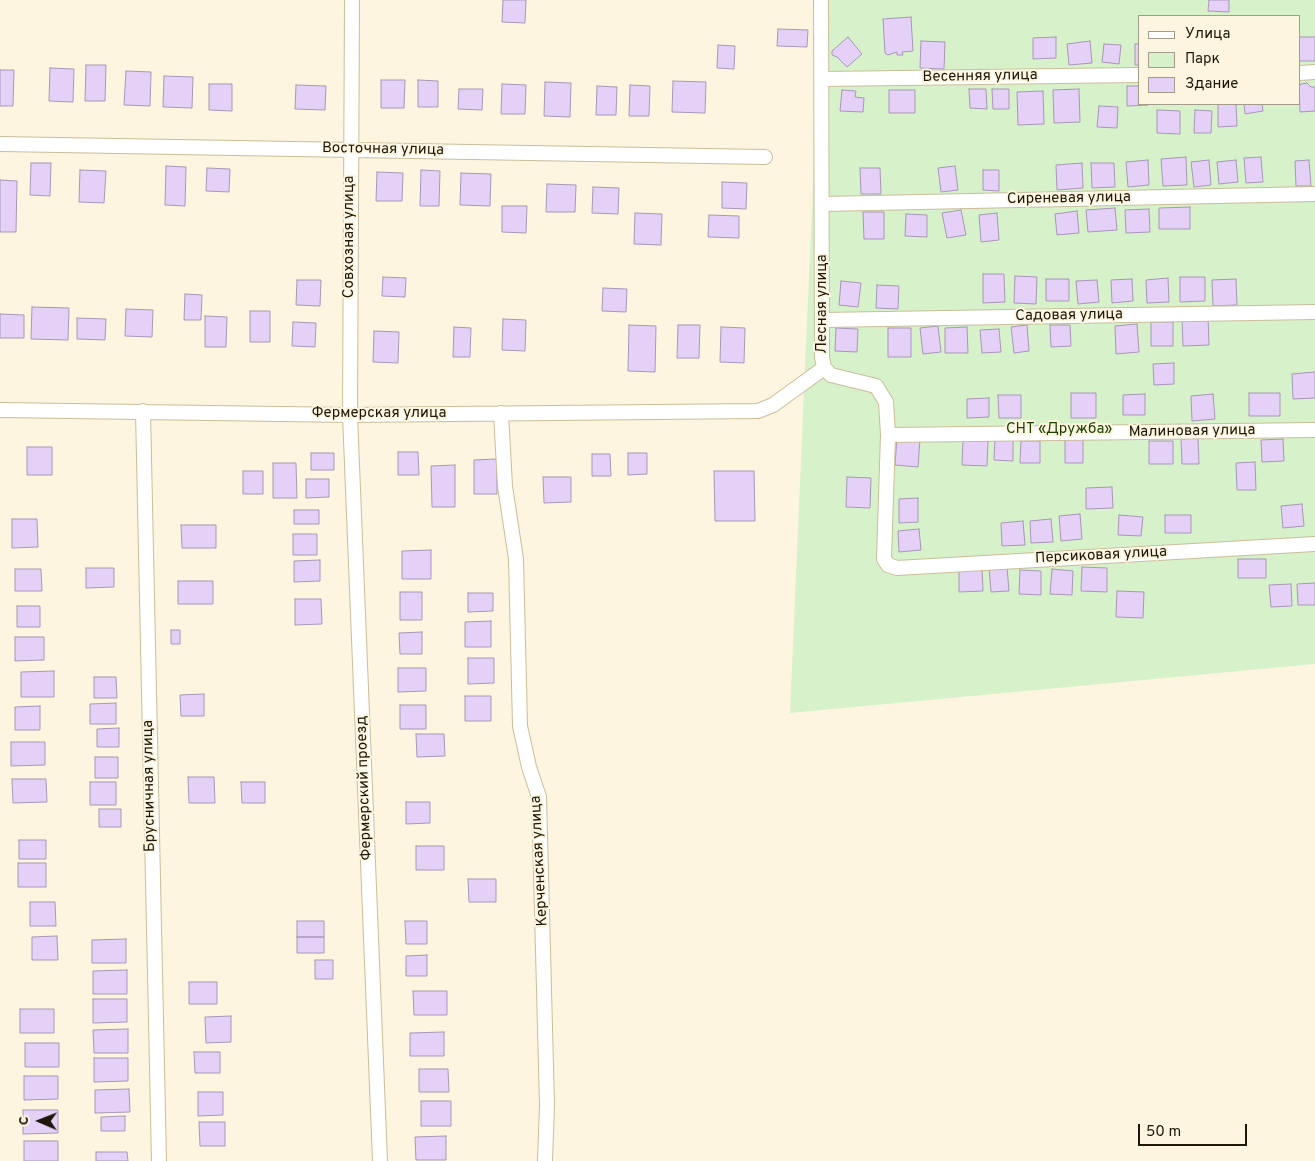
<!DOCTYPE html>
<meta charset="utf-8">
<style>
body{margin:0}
#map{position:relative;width:1315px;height:1161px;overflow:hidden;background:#fdf5df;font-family:Overpass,sans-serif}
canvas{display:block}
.legend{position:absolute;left:1138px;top:15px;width:162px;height:90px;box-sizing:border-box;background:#fdf5df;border:1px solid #a39c8a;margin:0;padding:6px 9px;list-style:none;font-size:15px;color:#1c170a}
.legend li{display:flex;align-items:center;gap:10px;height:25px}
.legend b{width:25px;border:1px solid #a39c8a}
.north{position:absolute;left:15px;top:1096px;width:50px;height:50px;-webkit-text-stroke:4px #fdf5df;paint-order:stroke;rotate:271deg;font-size:14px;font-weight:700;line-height:20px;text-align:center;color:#1c170a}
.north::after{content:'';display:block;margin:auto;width:18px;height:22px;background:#1c170a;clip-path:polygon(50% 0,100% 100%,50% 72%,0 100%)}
.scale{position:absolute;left:1138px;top:1124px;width:109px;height:22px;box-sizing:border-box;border:2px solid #1c170a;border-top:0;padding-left:6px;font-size:15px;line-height:18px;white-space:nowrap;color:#1c170a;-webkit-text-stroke:4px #fdf5df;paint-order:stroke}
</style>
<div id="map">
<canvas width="1315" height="1161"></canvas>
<ul class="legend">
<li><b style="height:6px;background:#fff"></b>Улица</li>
<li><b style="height:14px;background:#d7f2cb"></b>Парк</li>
<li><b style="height:14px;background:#e5d1f7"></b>Здание</li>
</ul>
<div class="north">С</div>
<div class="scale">50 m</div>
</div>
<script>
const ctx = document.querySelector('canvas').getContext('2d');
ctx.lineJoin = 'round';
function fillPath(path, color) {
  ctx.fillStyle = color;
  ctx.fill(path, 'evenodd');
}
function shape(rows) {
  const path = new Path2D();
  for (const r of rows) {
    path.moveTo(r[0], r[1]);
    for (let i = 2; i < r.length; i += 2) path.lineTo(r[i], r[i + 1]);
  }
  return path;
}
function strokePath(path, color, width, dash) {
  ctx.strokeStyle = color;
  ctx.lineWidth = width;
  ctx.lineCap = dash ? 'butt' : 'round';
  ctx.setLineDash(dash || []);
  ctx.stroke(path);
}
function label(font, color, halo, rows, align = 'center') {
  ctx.font = font + ' Overpass,sans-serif';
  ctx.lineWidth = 4;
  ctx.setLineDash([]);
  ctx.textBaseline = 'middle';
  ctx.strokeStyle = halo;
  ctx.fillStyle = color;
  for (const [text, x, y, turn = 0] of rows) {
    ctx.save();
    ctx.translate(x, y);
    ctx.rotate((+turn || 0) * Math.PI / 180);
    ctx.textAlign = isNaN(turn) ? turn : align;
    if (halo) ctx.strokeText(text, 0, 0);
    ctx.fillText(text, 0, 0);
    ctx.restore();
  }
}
fillPath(shape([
 [821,0,1315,0,1315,664,790,713],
 [1139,16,1299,16,1299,104,1139,104]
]), '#d7f2cb');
const building = shape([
 [503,0,526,0,525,23,502,22,503,0],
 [1209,0,1229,0,1229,12,1208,11,1209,0],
 [911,17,913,51,902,52,903,55,897,55,897,52,888,55,885,53,883,19,911,17],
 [778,29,808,30,807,47,777,46,778,29],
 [848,37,862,54,847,67,837,57,832,55,832,51,848,37],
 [1056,37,1056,58,1033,59,1033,38,1056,37],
 [1299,37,1315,37,1315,61,1299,61,1299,37],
 [921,41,945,42,944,69,920,68,921,41],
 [1090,41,1092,63,1069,65,1067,44,1090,41],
 [1104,44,1121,45,1119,64,1102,62,1104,44],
 [1135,44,1139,44,1139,65,1135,65,1135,44],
 [718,45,735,46,734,69,717,68,718,45],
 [86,65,106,65,105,101,85,101,86,65],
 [50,68,74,69,73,102,49,101,50,68],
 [0,70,14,70,13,106,0,106,0,70],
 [126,71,151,72,150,106,124,105,126,71],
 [164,76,193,77,192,108,163,107,164,76],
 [381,80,405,80,404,108,381,108,381,80],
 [418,80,438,81,438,107,418,107,418,80],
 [673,81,706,82,705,113,672,112,673,81],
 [545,82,571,83,570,117,544,116,545,82],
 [1307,83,1311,87,1315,87,1315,111,1300,112,1299,87,1301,84,1307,83],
 [209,84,232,84,232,111,209,110,209,84],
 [502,84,526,85,525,114,501,114,502,84],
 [296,85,326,86,325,110,295,109,296,85],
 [630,85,650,86,649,116,629,116,630,85],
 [597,86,617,87,616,115,596,115,597,86],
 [1127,86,1139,86,1139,104,1148,105,1127,106,1127,86],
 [459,89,483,89,482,110,458,109,459,89],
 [969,89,986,89,987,109,970,108,969,89],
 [992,89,1009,89,1009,109,993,109,992,89],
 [1079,89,1080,122,1054,123,1053,90,1079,89],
 [842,90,856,91,855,97,864,98,863,112,840,111,842,90],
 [889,90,915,90,915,113,889,113,889,90],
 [1043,91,1044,124,1018,125,1017,92,1043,91],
 [1218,104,1236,104,1237,126,1218,127,1218,104],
 [1244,104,1262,104,1263,111,1245,114,1244,104],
 [1099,106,1118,107,1117,128,1097,127,1099,106],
 [1157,110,1180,111,1180,134,1157,133,1157,110],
 [1195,110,1212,111,1211,133,1194,133,1195,110],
 [1186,157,1187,185,1163,186,1161,159,1186,157],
 [1261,157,1263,182,1246,183,1244,158,1261,157],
 [1148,160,1149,185,1128,187,1126,162,1148,160],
 [1209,160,1211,185,1194,187,1191,162,1209,160],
 [1236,160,1238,182,1219,184,1217,162,1236,160],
 [1309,160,1311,186,1296,186,1295,161,1309,160],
 [31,163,51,163,50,196,30,195,31,163],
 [1082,163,1083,188,1057,190,1056,165,1082,163],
 [1091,163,1114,163,1115,187,1092,188,1091,163],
 [166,166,186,167,185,206,165,205,166,166],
 [955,166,958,190,941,192,938,168,955,166],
 [207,168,230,169,229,192,206,191,207,168],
 [860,168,880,168,881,194,861,194,860,168],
 [80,170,106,171,104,203,79,202,80,170],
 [421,170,440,171,439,206,420,206,421,170],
 [983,170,999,170,999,191,983,190,983,170],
 [377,172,403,173,402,201,376,201,377,172],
 [461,173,491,174,490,206,460,205,461,173],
 [0,180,17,181,16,232,0,232,0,180],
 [722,182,747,183,746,209,722,208,722,182],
 [547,184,576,185,575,212,546,212,547,184],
 [593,187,619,188,618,214,592,213,593,187],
 [502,206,527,206,526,233,502,232,502,206],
 [1190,207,1190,229,1159,229,1159,208,1190,207],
 [1115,208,1117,230,1088,232,1086,210,1115,208],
 [1149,209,1150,232,1126,233,1125,210,1149,209],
 [961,210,966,235,947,238,942,213,961,210],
 [1077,211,1079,233,1057,235,1055,214,1077,211],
 [863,212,884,212,884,239,864,239,863,212],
 [635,213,662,214,661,245,634,244,635,213],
 [997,213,999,240,981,242,979,215,997,213],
 [906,214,927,215,927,237,905,236,906,214],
 [709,215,739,216,739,238,708,237,709,215],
 [983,274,1004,274,1005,302,983,303,983,274],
 [1015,276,1037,277,1036,304,1014,303,1015,276],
 [383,277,406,278,405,297,382,296,383,277],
 [1180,277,1205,277,1205,301,1180,302,1180,277],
 [1168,278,1169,302,1147,303,1146,280,1168,278],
 [1046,279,1069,279,1069,301,1046,301,1046,279],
 [1132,279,1133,301,1112,303,1111,280,1132,279],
 [1236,279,1237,305,1213,306,1212,280,1236,279],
 [297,280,321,280,320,306,296,305,297,280],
 [1097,280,1099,302,1078,304,1076,281,1097,280],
 [841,281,861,283,858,307,839,305,841,281],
 [877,285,899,286,898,309,876,308,877,285],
 [603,288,627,289,626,312,602,311,603,288],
 [185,294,202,295,201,320,184,320,185,294],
 [32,307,69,308,68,340,31,339,32,307],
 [126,309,153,310,152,337,125,336,126,309],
 [250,311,270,311,270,342,250,342,250,311],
 [0,314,24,315,24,338,0,338,0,314],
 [205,316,227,317,226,347,205,347,205,316],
 [1208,317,1209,345,1183,346,1182,318,1208,317],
 [77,318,106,319,105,340,77,339,77,318],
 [503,319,526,320,525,351,502,350,503,319],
 [293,322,316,323,315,347,292,346,293,322],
 [1151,322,1173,322,1173,346,1151,346,1151,322],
 [1137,324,1139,352,1116,354,1115,326,1137,324],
 [629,325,656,326,655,372,628,371,629,325],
 [678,325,700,325,699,358,677,358,678,325],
 [1027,325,1029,351,1014,353,1011,327,1027,325],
 [1050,325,1070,325,1071,346,1051,347,1050,325],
 [938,326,941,352,923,354,920,328,938,326],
 [454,327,471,328,470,357,453,357,454,327],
 [721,327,745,328,744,363,720,362,721,327],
 [967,327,968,353,945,353,945,328,967,327],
 [836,328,858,329,857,352,835,351,836,328],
 [888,328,911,328,911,357,888,357,888,328],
 [999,329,1001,352,982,353,980,330,999,329],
 [374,331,399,332,398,363,373,362,374,331],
 [1174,363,1174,384,1154,385,1153,364,1174,363],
 [1315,372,1315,398,1293,399,1292,374,1315,372],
 [1071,393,1096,393,1096,418,1071,418,1071,393],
 [1249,393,1280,393,1280,416,1249,416,1249,393],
 [1145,394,1145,415,1123,415,1123,395,1145,394],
 [1213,394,1215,419,1192,421,1191,396,1213,394],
 [998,395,1021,395,1021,418,999,418,998,395],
 [989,398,989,417,967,418,967,399,989,398],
 [897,438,920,439,918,467,895,465,897,438],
 [1065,438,1083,438,1083,463,1065,463,1065,438],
 [1198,438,1199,464,1182,464,1181,439,1198,438],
 [995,439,1013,440,1013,461,994,460,995,439],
 [1283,439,1284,461,1262,462,1261,440,1283,439],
 [963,440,988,441,987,466,962,465,963,440],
 [1021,441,1040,441,1040,463,1020,463,1021,441],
 [1149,441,1173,441,1173,464,1149,464,1149,441],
 [27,447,52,447,52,475,27,475,27,447],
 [398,452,418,452,419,475,398,475,398,452],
 [311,453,334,453,334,470,311,470,311,453],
 [628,453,647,453,647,474,628,475,628,453],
 [592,454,610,454,611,476,592,476,592,454],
 [497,459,497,494,474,494,474,460,497,459],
 [1255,462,1256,490,1237,490,1236,463,1255,462],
 [273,463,296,463,297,498,273,498,273,463],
 [455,465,455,507,432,507,431,466,455,465],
 [243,471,263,471,263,494,243,494,243,471],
 [714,471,754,471,755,521,715,521,714,471],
 [543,477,571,477,571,502,544,503,543,477],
 [847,477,871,478,870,508,846,507,847,477],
 [306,479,329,479,329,497,306,498,306,479],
 [1112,487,1113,508,1086,509,1086,488,1112,487],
 [918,498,918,522,899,523,899,499,918,498],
 [1302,504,1304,526,1283,528,1281,506,1302,504],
 [294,510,319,510,319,524,294,524,294,510],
 [1080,514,1082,539,1061,541,1059,516,1080,514],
 [1119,515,1143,517,1141,536,1118,535,1119,515],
 [1165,515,1191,515,1191,533,1165,533,1165,515],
 [12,519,37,519,38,547,12,548,12,519],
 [1051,519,1053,542,1031,543,1030,521,1051,519],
 [1023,521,1025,545,1002,546,1001,523,1023,521],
 [181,525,216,525,216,548,182,548,181,525],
 [919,529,921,550,899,552,898,531,919,529],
 [293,534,317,534,317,555,293,555,293,534],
 [431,550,431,579,402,579,402,551,431,550],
 [1238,559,1266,559,1266,578,1238,578,1238,559],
 [320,560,320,581,294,582,294,561,320,560],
 [1007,567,1009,591,991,592,989,568,1007,567],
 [1082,567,1107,568,1107,592,1081,591,1082,567],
 [86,568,114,568,114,587,86,588,86,568],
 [982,568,983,591,959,592,959,569,982,568],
 [15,569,41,569,42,591,15,591,15,569],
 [1052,569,1073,571,1072,595,1050,594,1052,569],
 [1020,570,1041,571,1041,595,1019,594,1020,570],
 [178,581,213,581,213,604,178,604,178,581],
 [1315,583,1315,605,1298,605,1297,584,1315,583],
 [1291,584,1292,606,1271,607,1269,585,1291,584],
 [1117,591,1144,592,1143,618,1116,617,1117,591],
 [400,592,422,592,422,620,400,620,400,592],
 [468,593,493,593,493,611,468,612,468,593],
 [295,599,321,599,322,624,295,625,295,599],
 [17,606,40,606,40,627,17,627,17,606],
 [491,621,491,647,465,647,465,622,491,621],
 [171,630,180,630,180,644,171,644,171,630],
 [422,632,422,654,400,654,399,633,422,632],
 [15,637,44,637,44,660,15,661,15,637],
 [468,658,494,658,494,683,468,684,468,658],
 [398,668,426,668,426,691,398,692,398,668],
 [54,671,54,697,21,697,21,672,54,671],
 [94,677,116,677,117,698,94,698,94,677],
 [204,694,204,716,181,716,180,695,204,694],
 [465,696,491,696,491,721,465,721,465,696],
 [116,703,116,724,90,724,90,704,116,703],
 [400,705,426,705,426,729,400,729,400,705],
 [40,706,40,730,15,730,15,707,40,706],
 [119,728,119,747,97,747,97,729,119,728],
 [416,734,444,734,445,756,417,757,416,734],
 [11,742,45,742,45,765,11,766,11,742],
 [95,757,118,757,118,778,95,778,95,757],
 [188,777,214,777,215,803,189,803,188,777],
 [12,779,46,779,47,802,13,803,12,779],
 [90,782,116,782,116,805,90,805,90,782],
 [241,782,265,782,265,803,242,803,241,782],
 [406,802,430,802,430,823,406,824,406,802],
 [99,809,121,809,121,827,99,827,99,809],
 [19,840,46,840,46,859,19,859,19,840],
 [416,846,444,846,444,870,416,870,416,846],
 [18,863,46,863,46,887,18,887,18,863],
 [468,879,496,879,496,902,469,902,468,879],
 [30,902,55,902,56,926,30,926,30,902],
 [297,921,324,921,324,937,297,937,297,921],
 [405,921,427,921,427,944,406,944,405,921],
 [57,936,58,960,32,960,32,937,57,936],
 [297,937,324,937,324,953,297,953,297,937],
 [126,939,126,963,92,963,92,940,126,939],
 [427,955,427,976,406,976,406,956,427,955],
 [315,960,333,960,333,979,315,979,315,960],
 [127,970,127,994,93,994,93,971,127,970],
 [189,982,217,982,217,1004,189,1004,189,982],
 [413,991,447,991,447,1015,414,1015,413,991],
 [93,999,127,999,127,1022,93,1023,93,999],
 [20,1009,54,1009,54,1033,20,1033,20,1009],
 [231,1016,231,1042,206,1043,205,1017,231,1016],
 [128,1029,128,1053,94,1053,93,1030,128,1029],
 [444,1032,444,1056,410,1056,410,1033,444,1032],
 [25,1043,59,1043,59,1067,25,1067,25,1043],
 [194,1052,220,1052,220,1073,195,1073,194,1052],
 [94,1058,128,1058,128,1081,94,1082,94,1058],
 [419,1069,448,1069,449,1092,419,1092,419,1069],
 [24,1076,58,1076,58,1099,24,1100,24,1076],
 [129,1089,130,1112,95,1113,95,1090,129,1089],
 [198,1092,223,1092,223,1115,198,1116,198,1092],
 [421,1101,451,1101,451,1126,421,1126,421,1101],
 [23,1110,58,1110,58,1133,23,1134,23,1110],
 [125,1116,125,1131,101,1131,101,1117,125,1116],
 [199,1122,225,1122,225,1146,200,1146,199,1122],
 [446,1136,446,1160,416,1160,415,1137,446,1136],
 [24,1141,58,1141,58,1161,24,1161,24,1141],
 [96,1152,127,1152,128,1161,96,1161,96,1152]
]);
fillPath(building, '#e5d1f7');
strokePath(building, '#a897b7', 1);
const street = shape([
 [352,0,350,415,380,1161],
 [821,0,822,357,824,368,831,375,876,386,886,402,888,435,884,559,888,565,897,568,1315,544],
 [1299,73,1315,72],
 [822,79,1139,75],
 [0,144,765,157],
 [822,204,1315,194],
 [823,320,1315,312],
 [0,410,350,415,758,411,773,405,824,368],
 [143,411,159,1161],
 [501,413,505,486,516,559,520,726,529,767,539,797,547,1105,545,1161],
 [888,435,1315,430]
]);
strokePath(street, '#cabd9a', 16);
strokePath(street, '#fff', 14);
label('15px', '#1c170a', '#fdf5df', [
 ["Весенняя улица",980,77,-1],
 ["Восточная улица",383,150,1],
 ["Сиреневая улица",1069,199,-1],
 ["Совхозная улица",350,237,-90],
 ["Лесная улица",823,304,-90],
 ["Садовая улица",1069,316,-1],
 ["Фермерская улица",379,414],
 ["Малиновая улица",1192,432,-1],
 ["Персиковая улица",1101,556,-3],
 ["Брусничная улица",150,786,-91],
 ["Фермерский проезд",365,788,-92],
 ["Керченская улица",540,861,-93]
]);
label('15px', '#1d4204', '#fdf5df', [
 ["СНТ «Дружба»",1059,430]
]);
</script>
